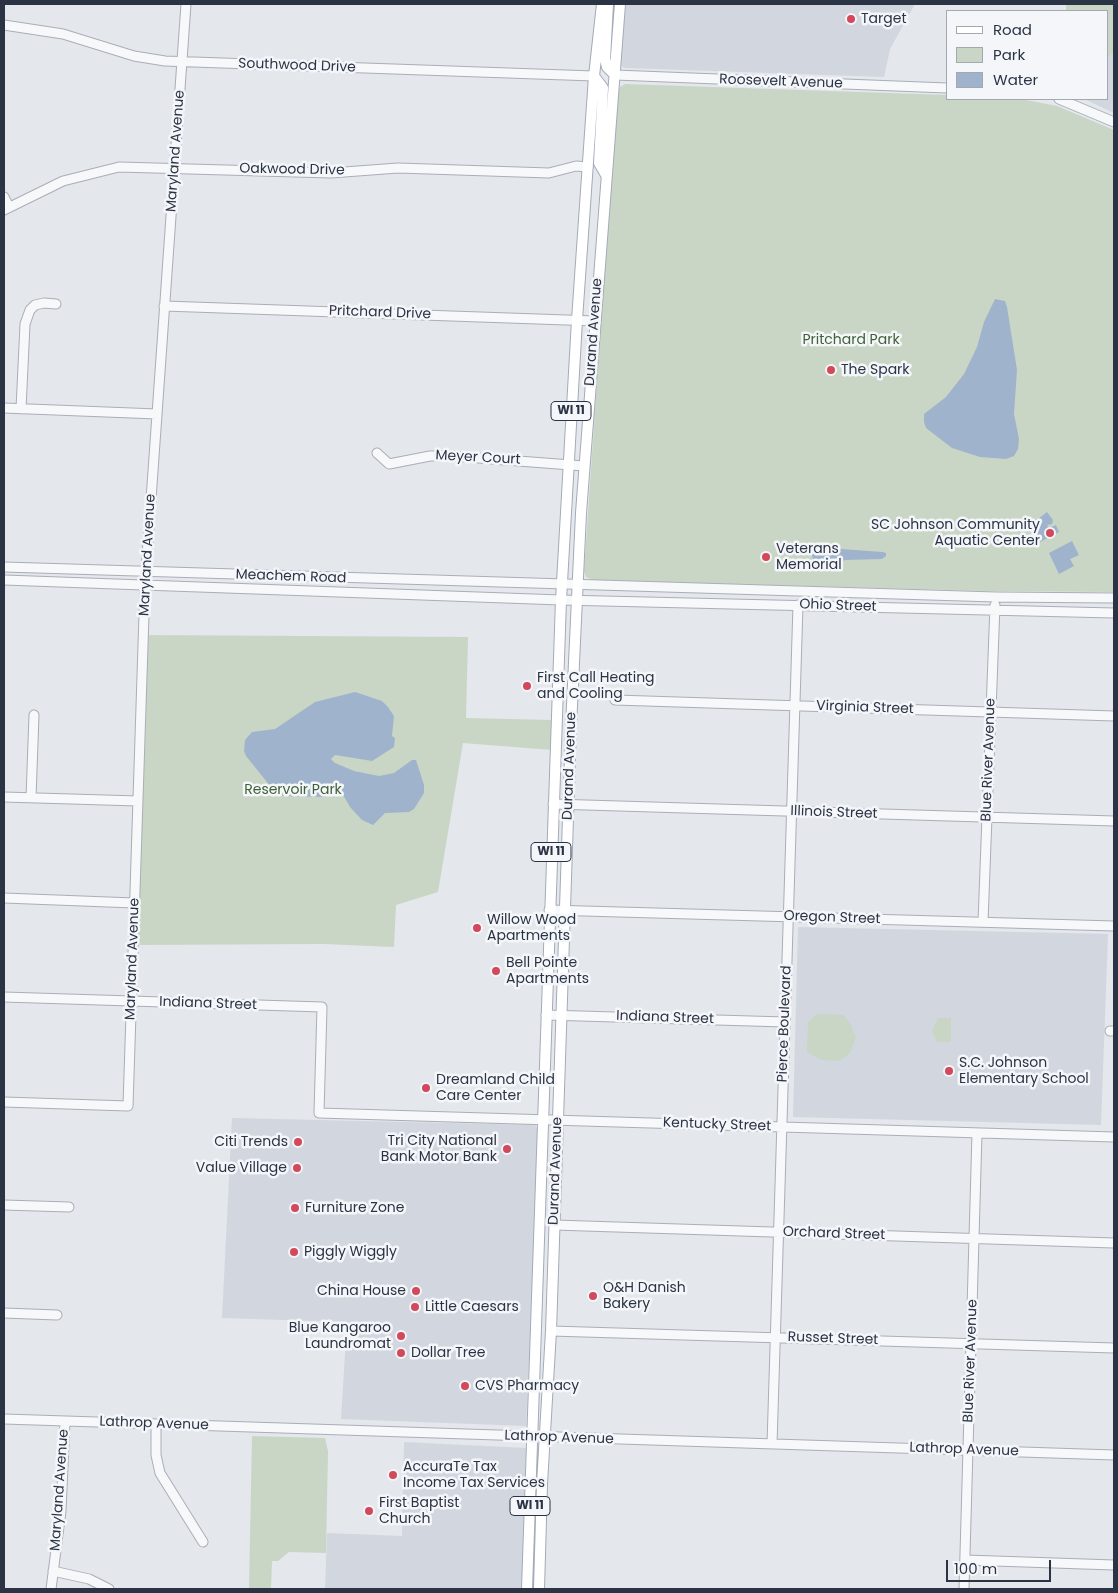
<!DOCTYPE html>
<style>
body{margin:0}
#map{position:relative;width:1118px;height:1593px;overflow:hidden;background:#e4e7ec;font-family:Poppins,sans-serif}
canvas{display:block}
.frame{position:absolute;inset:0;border:5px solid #2b3445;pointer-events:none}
.legend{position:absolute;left:946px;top:10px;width:162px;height:90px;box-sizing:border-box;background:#f4f6f9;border:1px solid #a4a8b1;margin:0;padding:6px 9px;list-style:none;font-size:15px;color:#2b3445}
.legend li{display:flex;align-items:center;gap:10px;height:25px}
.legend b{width:25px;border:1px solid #a4a8b1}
.scale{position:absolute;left:946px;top:1560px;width:105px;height:22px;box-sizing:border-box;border:2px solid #2b3445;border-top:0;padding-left:6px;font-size:15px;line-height:18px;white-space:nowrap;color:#2b3445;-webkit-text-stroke:4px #f4f6f9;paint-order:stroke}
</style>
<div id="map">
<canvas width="1118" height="1593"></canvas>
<div class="frame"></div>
<ul class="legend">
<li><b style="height:6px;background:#fff"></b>Road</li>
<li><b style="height:14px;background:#c9d6c5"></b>Park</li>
<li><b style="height:14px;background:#9fb4cc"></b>Water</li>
</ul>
<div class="scale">100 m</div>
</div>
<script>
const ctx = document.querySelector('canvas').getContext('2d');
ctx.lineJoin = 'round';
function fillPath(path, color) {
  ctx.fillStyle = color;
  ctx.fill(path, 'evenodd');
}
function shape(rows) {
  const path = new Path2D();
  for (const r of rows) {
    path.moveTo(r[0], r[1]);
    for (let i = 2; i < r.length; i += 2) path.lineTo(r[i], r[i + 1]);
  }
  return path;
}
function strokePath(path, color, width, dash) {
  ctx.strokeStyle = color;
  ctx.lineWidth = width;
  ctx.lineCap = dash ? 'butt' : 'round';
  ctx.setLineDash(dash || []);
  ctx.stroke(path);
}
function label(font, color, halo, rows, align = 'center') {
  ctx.font = font + ' Poppins,sans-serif';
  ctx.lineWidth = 5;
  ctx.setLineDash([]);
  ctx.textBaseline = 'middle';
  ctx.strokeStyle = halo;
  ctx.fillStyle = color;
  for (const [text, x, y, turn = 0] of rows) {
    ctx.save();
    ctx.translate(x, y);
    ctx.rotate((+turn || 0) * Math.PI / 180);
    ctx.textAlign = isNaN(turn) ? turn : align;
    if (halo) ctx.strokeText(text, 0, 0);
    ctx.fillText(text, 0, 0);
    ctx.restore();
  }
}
fillPath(shape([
 [626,4,915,4,890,49,884,77,626,68,622,67,620,63],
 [1066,4,1114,4,1114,113,1084,99,1107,99,1107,11,1066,11],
 [798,927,1108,934,1101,1125,793,1117],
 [232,1118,535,1125,539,1131,526,1426,341,1419,347,1322,222,1318],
 [404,1442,526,1448,522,1589,325,1589,327,1533,402,1536]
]), '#d2d6de');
fillPath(shape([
 [1066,4,1114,4,1114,52,1107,58,1107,11,1066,11],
 [625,84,947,95,947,99,1021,99,1057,106,1114,130,1114,592,986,591,593,580,586,577,584,571,617,91,620,87],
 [143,635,468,637,466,718,552,720,552,750,463,743,438,892,396,905,394,947,323,944,134,945],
 [817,1014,844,1015,850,1023,856,1037,850,1053,839,1061,821,1060,807,1052,808,1022],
 [938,1018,951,1018,951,1042,937,1042,932,1031],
 [252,1436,325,1438,328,1451,326,1553,289,1552,278,1561,272,1561,271,1589,249,1589]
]), '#c9d6c5');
fillPath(shape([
 [995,299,1005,301,1007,307,1017,370,1014,414,1019,439,1018,449,1014,456,1006,459,980,457,952,448,926,428,924,422,924,414,946,397,964,374,977,347,984,322],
 [1047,512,1053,520,1052,524,1047,525,1049,528,1056,525,1059,532,1040,542,1028,519,1038,519],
 [1072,541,1079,555,1070,559,1074,566,1059,574,1049,553],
 [813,547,883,552,886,553,886,556,882,559,845,560,828,569,814,563,811,552],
 [355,692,382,701,388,707,394,716,392,736,395,738,394,747,372,761,335,755,331,759,335,763,354,771,379,776,394,773,412,760,416,760,424,785,424,793,414,809,409,812,385,813,373,825,362,820,350,807,342,793,336,792,324,797,283,796,275,792,246,756,244,751,245,740,252,732,275,729,315,702]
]), '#9fb4cc');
const minor = shape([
 [4,25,63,34,134,56,165,61,594,76],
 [615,75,947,88],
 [1059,99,1114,122],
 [4,197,9,207],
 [4,210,63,181,119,167,331,173,398,168,549,173,576,166,588,167],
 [164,306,595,321],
 [4,408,157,414],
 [21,409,25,324,30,310,35,305,44,303,56,304],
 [377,453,389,464,430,456,453,456,584,466],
 [4,567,996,597,1114,598],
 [4,580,561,600,1114,613],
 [615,700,1114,716],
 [4,797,138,801],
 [31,798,34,715],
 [553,804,1114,821],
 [4,898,134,903],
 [549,910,1114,926],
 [983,922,995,605],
 [4,997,322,1007,319,1113,1114,1137],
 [546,1015,785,1022],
 [1110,1031,1114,1031],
 [4,1102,128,1106,145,584,186,4],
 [4,1205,69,1207],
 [554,1225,1114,1243],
 [4,1313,57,1315],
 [551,1331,1114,1348],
 [4,1419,1114,1455],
 [156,1424,156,1455,160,1473,203,1542],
 [772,1444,798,605],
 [965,1560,1114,1565],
 [53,1571,89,1579,109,1589],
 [51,1589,61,1511,65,1421],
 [964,1589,977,1133]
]);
const major = shape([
 [608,4,605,59,607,67,615,75],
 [594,76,603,88,599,163,606,175],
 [527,1589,561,600,577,320,594,76,602,4],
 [539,1589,542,1484,551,1331,571,727,581,513,620,4]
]);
strokePath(minor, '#a9aeb7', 11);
strokePath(major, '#a3abb8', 12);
strokePath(minor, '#f7f8fa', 9);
strokePath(major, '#fff', 10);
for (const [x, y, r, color] of [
 [851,19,5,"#d1495b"],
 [831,370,5,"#d1495b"],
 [1050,533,5,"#d1495b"],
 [766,557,5,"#d1495b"],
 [527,686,5,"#d1495b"],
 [477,928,5,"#d1495b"],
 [496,971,5,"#d1495b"],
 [949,1071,5,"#d1495b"],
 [426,1088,5,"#d1495b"],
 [298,1142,5,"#d1495b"],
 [507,1149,5,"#d1495b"],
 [297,1168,5,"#d1495b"],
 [295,1208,5,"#d1495b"],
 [294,1252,5,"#d1495b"],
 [416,1291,5,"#d1495b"],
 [593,1296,5,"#d1495b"],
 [415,1307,5,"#d1495b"],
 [401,1336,5,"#d1495b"],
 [401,1353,5,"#d1495b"],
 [465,1386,5,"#d1495b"],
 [393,1475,5,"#d1495b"],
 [369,1511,5,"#d1495b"]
]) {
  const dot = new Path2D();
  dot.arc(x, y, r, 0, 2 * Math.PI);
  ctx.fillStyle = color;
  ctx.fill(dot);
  strokePath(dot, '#f4f6f9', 2);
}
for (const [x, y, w] of [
 [571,411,40],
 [551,852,40],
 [530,1506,40]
]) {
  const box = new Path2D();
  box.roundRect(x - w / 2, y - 9.5, w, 19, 4);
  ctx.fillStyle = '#f4f6f9';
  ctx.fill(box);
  strokePath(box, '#2b3445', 1);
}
label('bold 12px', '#2b3445', null, [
 ["WI 11",571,411],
 ["WI 11",551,852],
 ["WI 11",530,1506]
]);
label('14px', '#2b3445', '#f4f6f9', [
 ["Target",861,19],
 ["The Spark",841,370],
 ["SC Johnson Community",1040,525,"right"],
 ["Aquatic Center",1040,541,"right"],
 ["Veterans",776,549],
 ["Memorial",776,565],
 ["First Call Heating",537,678],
 ["and Cooling",537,694],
 ["Willow Wood",487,920],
 ["Apartments",487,936],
 ["Bell Pointe",506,963],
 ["Apartments",506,979],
 ["S.C. Johnson",959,1063],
 ["Elementary School",959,1079],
 ["Dreamland Child",436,1080],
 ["Care Center",436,1096],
 ["Tri City National",497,1141,"right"],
 ["Bank Motor Bank",497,1157,"right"],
 ["Citi Trends",288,1142,"right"],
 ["Value Village",287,1168,"right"],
 ["Furniture Zone",305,1208],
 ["Piggly Wiggly",304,1252],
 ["O&H Danish",603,1288],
 ["Bakery",603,1304],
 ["China House",406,1291,"right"],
 ["Little Caesars",425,1307],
 ["Blue Kangaroo",391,1328,"right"],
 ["Laundromat",391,1344,"right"],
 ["Dollar Tree",411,1353],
 ["CVS Pharmacy",475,1386],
 ["AccuraTe Tax",403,1467],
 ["Income Tax Services",403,1483],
 ["First Baptist",379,1503],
 ["Church",379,1519]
], 'left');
label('14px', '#2b3445', '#f4f6f9', [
 ["Southwood Drive",297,66,2],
 ["Roosevelt Avenue",781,82,2],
 ["Maryland Avenue",176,151,-86],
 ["Oakwood Drive",292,170,1],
 ["Pritchard Drive",380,313,2],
 ["Durand Avenue",594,332,-86],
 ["Meyer Court",478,458,3],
 ["Maryland Avenue",148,555,-87],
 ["Meachem Road",291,577,2],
 ["Ohio Street",838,606,2],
 ["Virginia Street",865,708,2],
 ["Blue River Avenue",989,760,-88],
 ["Durand Avenue",570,766,-88],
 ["Illinois Street",834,813,2],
 ["Oregon Street",832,918,2],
 ["Maryland Avenue",133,959,-88],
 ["Indiana Street",208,1004,2],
 ["Indiana Street",665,1018,2],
 ["Pierce Boulevard",785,1024,-88],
 ["Kentucky Street",717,1125,2],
 ["Durand Avenue",556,1171,-88],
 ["Orchard Street",834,1234,2],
 ["Russet Street",833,1339,2],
 ["Blue River Avenue",971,1361,-88],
 ["Lathrop Avenue",154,1424,2],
 ["Lathrop Avenue",559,1438,2],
 ["Lathrop Avenue",964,1450,2],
 ["Maryland Avenue",60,1490,-86]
]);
label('14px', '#3f6138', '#f4f6f9', [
 ["Pritchard Park",851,340],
 ["Reservoir Park",293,790]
]);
</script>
